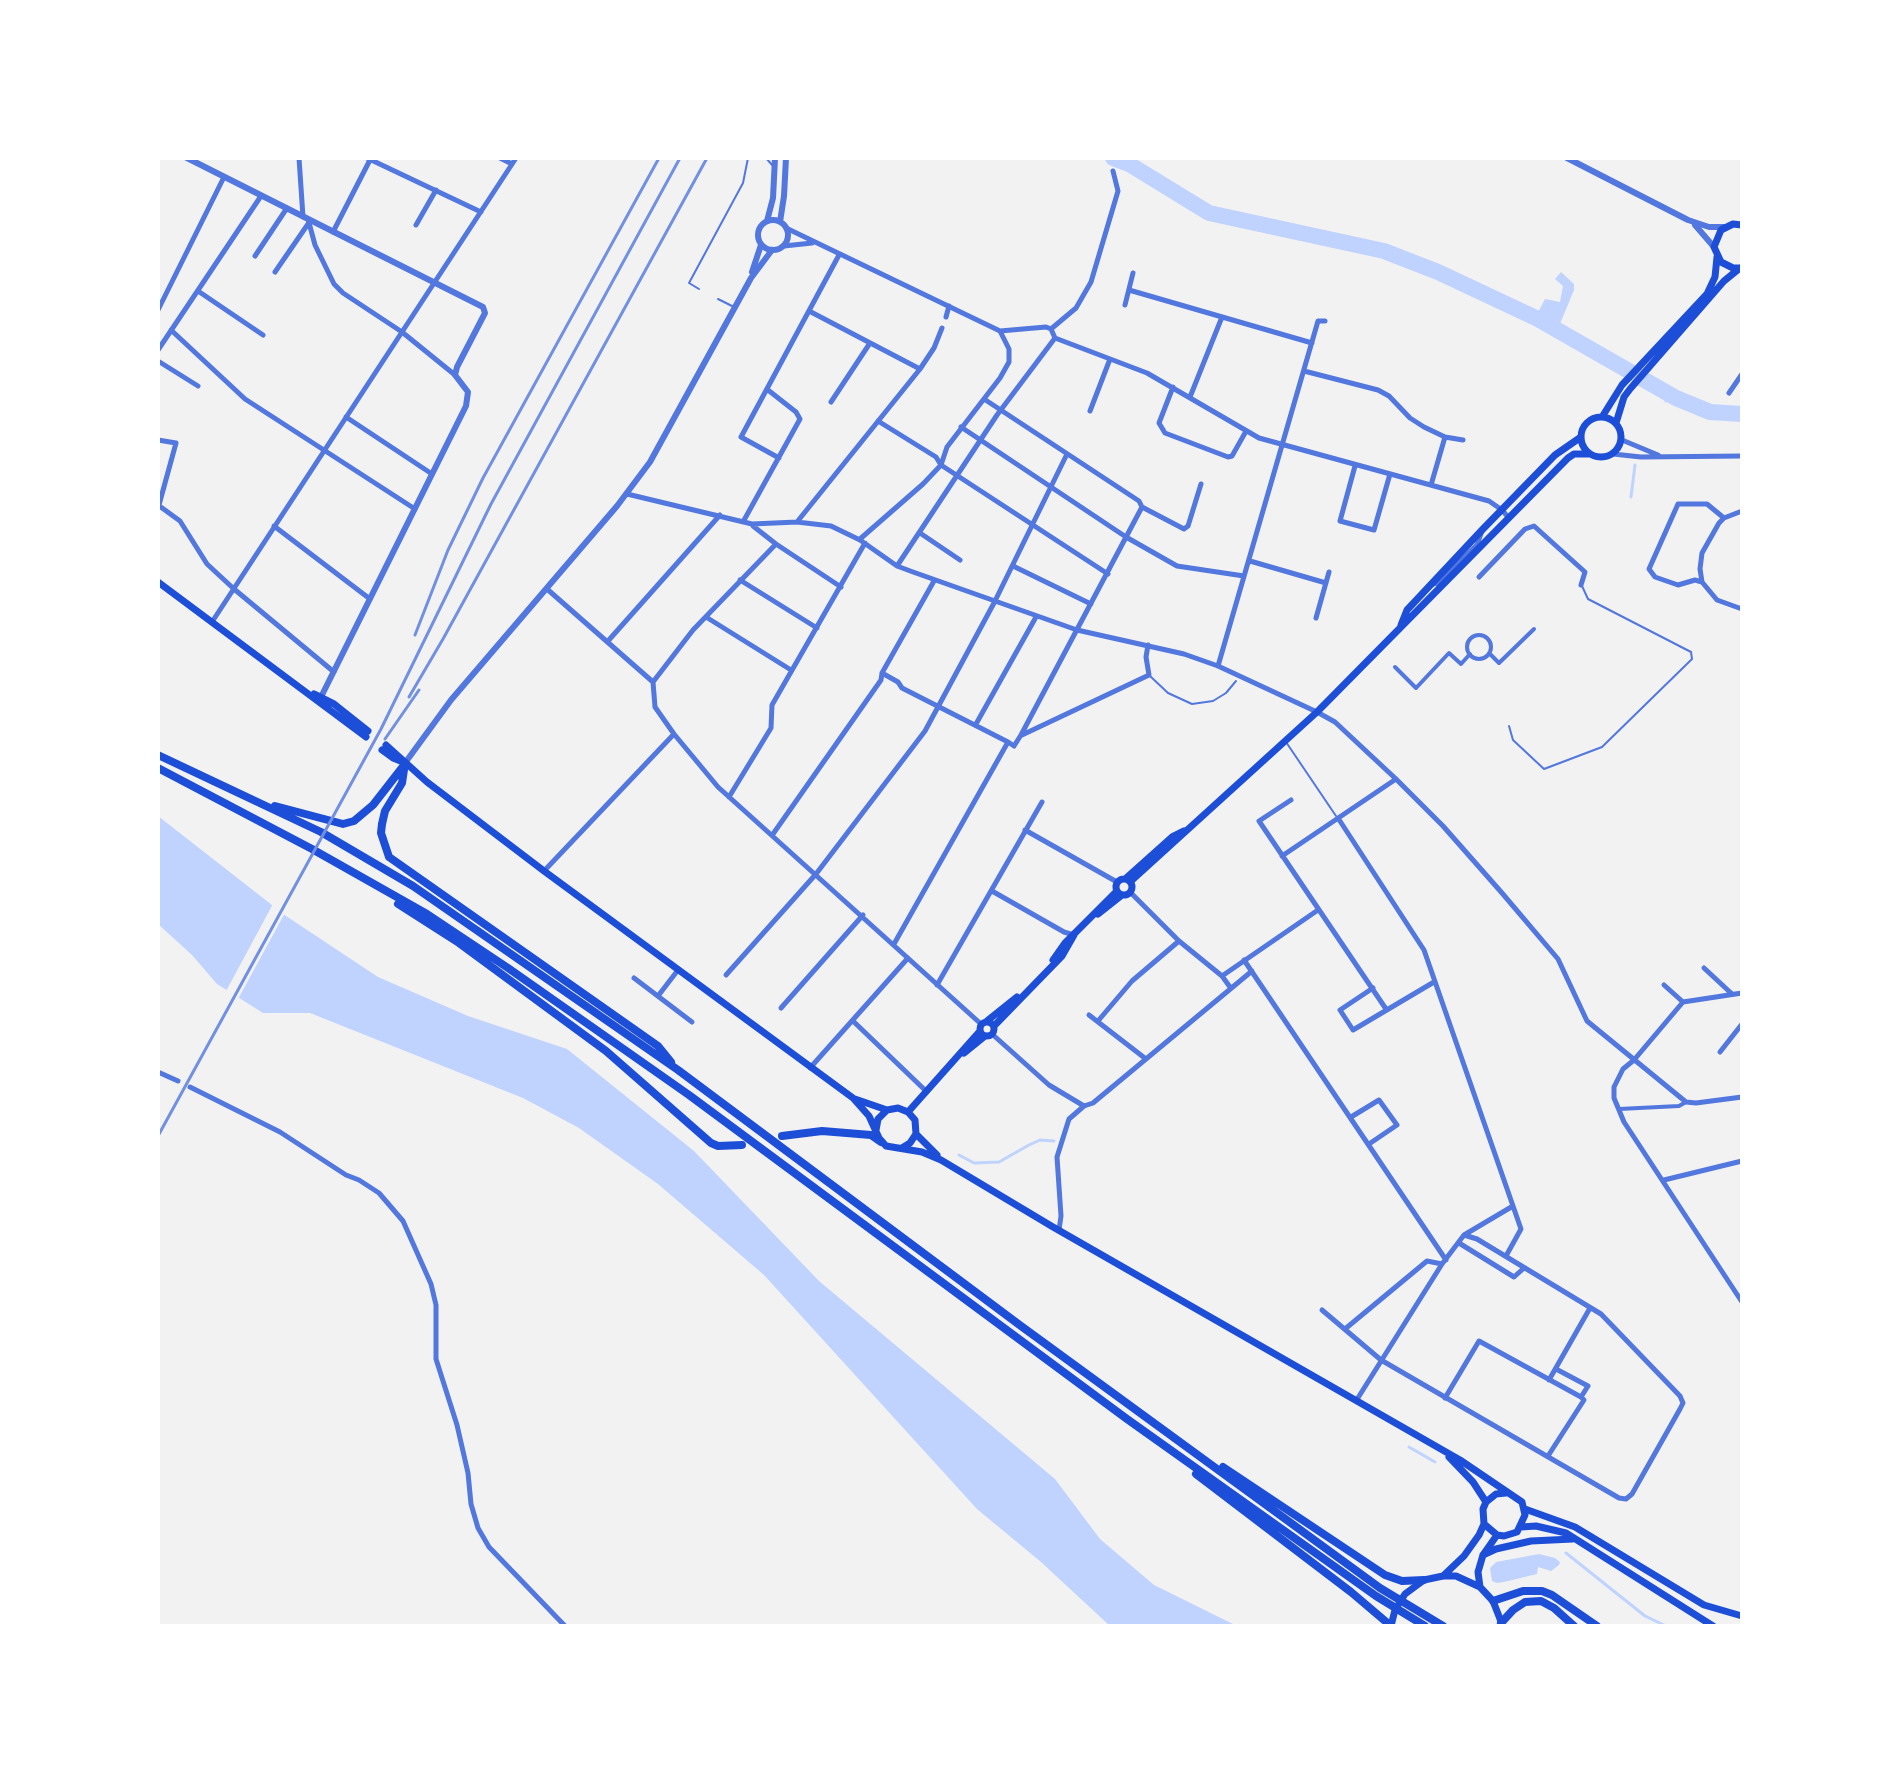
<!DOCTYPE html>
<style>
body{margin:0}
#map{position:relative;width:1900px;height:1784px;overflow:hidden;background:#f2f2f2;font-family:"Times New Roman",serif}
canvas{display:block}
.frame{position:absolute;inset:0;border:160px solid #fff;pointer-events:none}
</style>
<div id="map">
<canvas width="1900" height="1784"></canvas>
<div class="frame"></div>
</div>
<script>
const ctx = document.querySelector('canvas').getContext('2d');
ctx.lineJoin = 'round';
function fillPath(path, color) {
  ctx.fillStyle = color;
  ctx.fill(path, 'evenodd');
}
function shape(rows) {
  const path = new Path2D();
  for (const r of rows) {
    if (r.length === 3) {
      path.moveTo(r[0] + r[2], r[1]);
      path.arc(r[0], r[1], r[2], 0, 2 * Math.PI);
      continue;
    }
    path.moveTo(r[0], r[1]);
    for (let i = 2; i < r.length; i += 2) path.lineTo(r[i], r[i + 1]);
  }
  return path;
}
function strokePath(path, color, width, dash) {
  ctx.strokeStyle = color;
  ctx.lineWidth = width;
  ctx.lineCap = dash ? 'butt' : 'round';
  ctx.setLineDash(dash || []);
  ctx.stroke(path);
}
fillPath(shape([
 [1561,272,1574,284,1574,290,1557,331,1535,318,1545,299,1560,302,1563,286,1555,279],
 [158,816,286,916,378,977,468,1016,567,1049,694,1151,819,1281,1055,1479,1100,1539,1154,1585,1237,1626,1110,1626,1041,1562,977,1509,764,1275,658,1184,579,1128,523,1098,310,1013,263,1013,217,984,192,955,158,924],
 [1539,1554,1555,1558,1560,1562,1559,1565,1551,1571,1538,1567,1537,1574,1504,1582,1497,1583,1492,1581,1490,1568,1496,1562]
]), '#bfd3fe');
fillPath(shape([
 [274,902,286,911,237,1001,225,993]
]), '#f2f2f2');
strokePath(shape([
 [1666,401,1667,393],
 [1631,497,1635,465],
 [959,1155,974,1163,999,1162,1029,1145,1040,1140,1054,1141],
 [1409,1447,1435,1462],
 [1566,1553,1645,1616,1666,1626]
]), '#bfd3fe', 3);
strokePath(shape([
 [1113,158,1129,164,1209,213,1384,251,1438,272,1538,319,1676,398,1710,412,1742,414]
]), '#bfd3fe', 16);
strokePath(shape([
 [766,158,773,166],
 [699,289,689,283,743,183,748,158],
 [718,299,734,307],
 [1150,676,1168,693,1192,704,1213,701,1226,693,1236,681],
 [1509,726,1513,740,1544,769,1602,747,1692,659,1691,652,1588,599,1582,586],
 [1286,742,1336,816]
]), '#5277de', 2);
strokePath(shape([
 [1479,647,12],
 [1489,653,1499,663,1534,629],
 [1395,667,1416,688,1449,653,1461,664,1470,654],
 [1619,1109,1679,1106,1686,1102]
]), '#5277de', 4);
strokePath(shape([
 [299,158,303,217],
 [367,158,481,212],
 [500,158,512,164],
 [308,219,315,245,334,284,343,293,402,332,455,375],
 [416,225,436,190],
 [786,228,1000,331,1046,327,1051,329],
 [333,232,371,158],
 [784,246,812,243],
 [255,256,287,208],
 [275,272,308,224],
 [1129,290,1312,343],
 [198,291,263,335],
 [1125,305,1133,273],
 [158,310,224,177],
 [811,312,920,369],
 [946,317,949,306],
 [1051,329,1076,308,1091,282,1118,191,1113,171],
 [171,330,245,399,415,509],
 [1055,338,1147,373,1259,438,1489,501,1502,510,1509,518],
 [158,350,261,196],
 [158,361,198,386],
 [1304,371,1378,390,1389,396,1410,418,1424,427,1445,437,1463,440],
 [1173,387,1159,423,1165,433,1228,457,1232,456,1245,433],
 [1729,393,1742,374],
 [1190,397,1222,317],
 [984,399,1139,501,1142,507,1184,529,1188,526,1201,484],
 [831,402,870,343],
 [1090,411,1110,359],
 [346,417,432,474],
 [878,421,936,457,941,465,1108,574],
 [961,427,1126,537,1177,566,1244,576],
 [158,440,176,443,159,505],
 [1622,440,1658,455],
 [1613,454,1641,457,1742,456],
 [779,458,741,437,839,255],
 [1355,466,1340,521,1374,530,1390,474],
 [1431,485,1445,437],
 [627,494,752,524,797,522,831,526,860,540,897,566,913,572,1077,630,1184,654,1218,666,1317,712,1335,722,1396,779,1443,826,1502,893,1558,959,1587,1021,1686,1102,1696,1103,1742,1097],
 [158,505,180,521,207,564,234,589,334,672],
 [1742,511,1724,518,1719,523,1702,553,1700,569,1702,582,1717,600,1742,609],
 [743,522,800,419,796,412,768,390],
 [797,522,920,369,934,348,942,328],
 [274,526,370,599],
 [753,526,776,544,841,587],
 [920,533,960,560],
 [860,539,923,484,941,465,947,447,1000,378,1009,362,1009,349,1000,331],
 [1250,561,1326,583],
 [897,566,997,415,1055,338,1051,329],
 [1013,566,1091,604],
 [1479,577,1525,529,1534,526,1585,572,1581,585],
 [740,580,817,628],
 [1702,582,1695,580,1678,585,1655,577,1649,569,1678,504,1707,504,1724,518],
 [1433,584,1438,583,1477,545,1482,531],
 [547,589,653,682,655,707,674,734,718,787,981,1024],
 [706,617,791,670],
 [1316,618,1329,572],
 [212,622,516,158],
 [608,641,720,515],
 [1218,666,1318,321,1325,321],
 [882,673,898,682,902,688,1008,742],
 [653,682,693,630,776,544],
 [976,724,1036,617],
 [1022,735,1149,675,1146,657,1148,645],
 [1008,742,1014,746,1021,735,1142,507],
 [729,797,771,728,772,705,865,543],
 [1291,800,1259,821,1386,1009],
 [1338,818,1424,950,1513,1206],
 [1025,830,1117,882],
 [773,834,881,680,882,673,934,581],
 [1282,856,1396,779],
 [544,871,674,734],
 [992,891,1064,932,1074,935],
 [1130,892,1179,941,1222,976,1230,987],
 [894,944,1008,742],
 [1244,960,1446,1260],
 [1704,968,1732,994],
 [726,975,816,874,925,731,994,603,1067,454],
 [1222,976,1318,910],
 [634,978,692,1022],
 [937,985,1042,802],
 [1664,985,1683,1002],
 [1373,988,1340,1010,1353,1030,1434,982],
 [1742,993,1683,1002,1634,1060,1623,1069,1614,1087,1614,1098,1624,1122,1742,1302],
 [658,996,678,970],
 [781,1008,863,915],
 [1089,1015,1146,1059],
 [853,1021,927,1092],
 [1098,1021,1132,981,1179,941],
 [992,1034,1049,1085,1084,1106],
 [1720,1052,1742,1024],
 [810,1068,908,958],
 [158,1072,178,1081],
 [190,1087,280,1132,346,1175,359,1180,379,1193,403,1221,431,1284,436,1305,436,1359,457,1425,468,1473,471,1504,478,1528,489,1547,565,1626],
 [1351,1117,1379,1100,1397,1125,1369,1144],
 [1664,1180,1742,1161],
 [1059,1230,1061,1216,1057,1157,1069,1119,1084,1106,1093,1103,1252,971],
 [1459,1243,1514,1277,1524,1268],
 [1322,1310,1381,1360,1619,1498,1626,1499,1632,1494,1680,1409,1683,1403,1680,1396,1601,1314,1477,1239,1464,1235],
 [1345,1329,1427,1261,1442,1264],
 [1556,1369,1588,1386,1581,1397],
 [1549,1380,1590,1308],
 [1445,1398,1479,1341,1581,1397,1584,1400,1548,1456],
 [1356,1401,1442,1264,1464,1235,1513,1206,1521,1229,1506,1256]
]), '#5277de', 5);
strokePath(shape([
 [187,158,483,307,485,313,457,367,455,375,468,392,466,406,319,701],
 [1567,158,1688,220,1709,227,1726,227],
 [773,235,15],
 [767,221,773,198,775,158],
 [780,222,784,196,786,158],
 [1695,225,1714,247],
 [752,272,761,245],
 [405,763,451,700,617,506,650,462,751,278,772,250]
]), '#5277de', 6);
strokePath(shape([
 [1740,268,1733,268,1721,262,1714,247,1721,230,1733,224,1742,225],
 [1601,437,20],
 [1602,417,1622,385,1707,294,1715,277,1717,257],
 [1616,423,1624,397,1630,389,1724,281,1740,268],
 [158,582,366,737],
 [1401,625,1407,610,1482,530,1555,455,1581,437],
 [314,694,334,704,368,731],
 [386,745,427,782,544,871,853,1098,869,1116,879,1138,886,1146,922,1152,941,1160,1053,1227,1460,1460,1522,1502,1525,1515,1517,1532,1504,1536,1497,1535,1484,1524],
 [382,750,393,758,403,762],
 [1125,879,1172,837,1184,831],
 [1124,887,8],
 [1130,882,1317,712,1568,458,1574,454,1589,454],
 [1098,914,1122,895],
 [1053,960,1065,943,1117,891],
 [987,1021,1017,997],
 [987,1029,7],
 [994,1026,1062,956,1074,935],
 [964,1053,985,1036],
 [855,1099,887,1110],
 [908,1112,980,1031],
 [876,1130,878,1119,887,1110,898,1108,908,1112,915,1120,916,1134,910,1143,902,1148],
 [916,1134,937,1155],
 [1449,1457,1473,1482,1486,1502],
 [1525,1509,1575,1527,1704,1605,1742,1616],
 [1521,1527,1536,1526,1566,1533,1713,1626],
 [1483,1555,1496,1549,1531,1541,1573,1539],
 [1443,1576,1464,1556,1479,1535,1484,1524,1483,1509,1486,1502,1496,1494,1506,1493],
 [1480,1587,1478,1572,1483,1555,1497,1535],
 [1391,1626,1395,1610,1405,1594,1424,1580,1443,1576,1456,1576,1480,1587,1493,1601,1502,1624]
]), '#1d4ed8', 7);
strokePath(shape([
 [158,755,321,832,413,886,678,1070,1021,1326,1380,1588,1443,1626],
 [405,763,402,783,385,811,382,824,381,833,389,857,658,1046,671,1062],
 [158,768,312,849,427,914,508,968,689,1095,1127,1419,1376,1596,1425,1626],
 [275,806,343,824,354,821,373,805,405,764],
 [398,904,459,943,606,1051,711,1143,718,1146,742,1145],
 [782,1136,822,1131,871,1135,881,1142],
 [1223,1467,1385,1575,1402,1581,1424,1580],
 [1196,1474,1351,1592,1391,1626],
 [1493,1601,1523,1591,1542,1591,1552,1595,1597,1626],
 [1501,1623,1513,1610,1525,1602,1541,1601,1554,1608,1574,1626]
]), '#1d4ed8', 8);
strokePath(shape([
 [415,635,448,550,483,478,659,158],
 [409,697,443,639,707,158],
 [385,739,419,690],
 [158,1136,381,729,491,504,680,158]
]), '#7290e2', 3);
</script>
